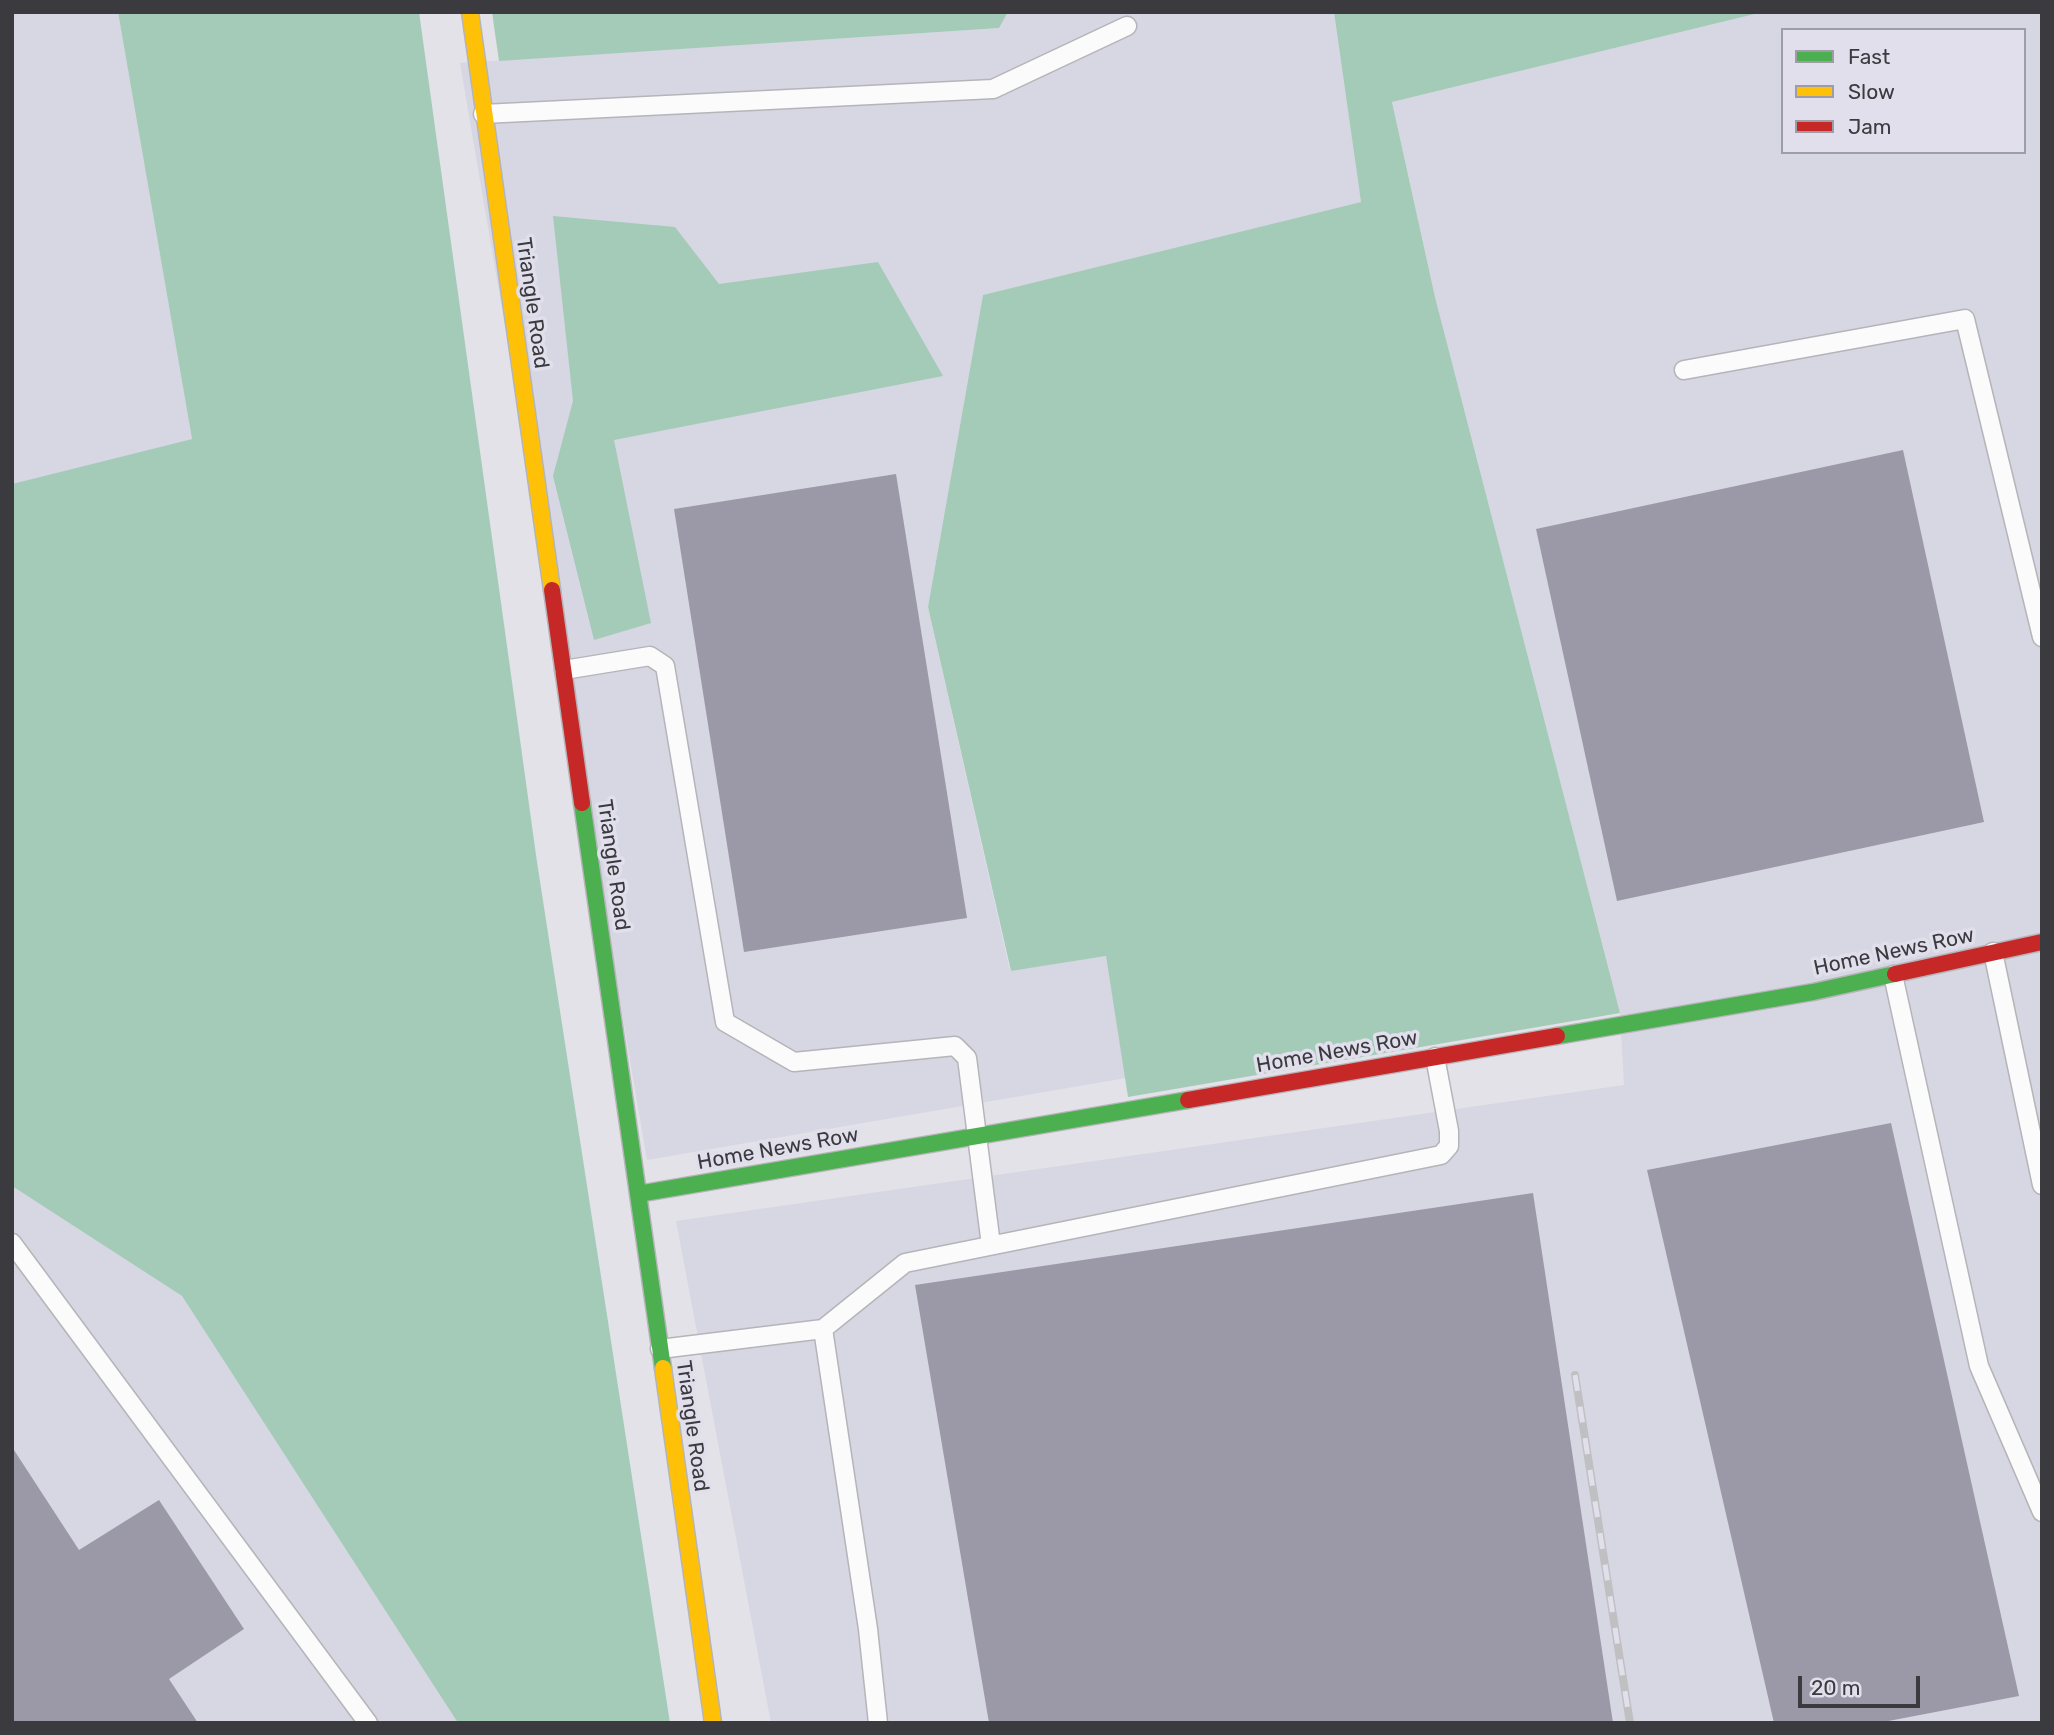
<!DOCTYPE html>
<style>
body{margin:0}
#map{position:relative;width:2054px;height:1735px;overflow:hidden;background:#e2e2e8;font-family:Rubik,sans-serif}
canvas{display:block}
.frame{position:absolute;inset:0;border:14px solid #3a3a3f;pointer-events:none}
.legend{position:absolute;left:1781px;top:28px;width:245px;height:126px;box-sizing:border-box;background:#e0dfeb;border:2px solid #9e9da6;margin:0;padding:9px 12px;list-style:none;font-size:21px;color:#3a3a3f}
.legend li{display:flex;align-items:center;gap:14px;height:35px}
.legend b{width:35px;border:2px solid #9e9da6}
.scale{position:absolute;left:1798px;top:1676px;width:122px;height:32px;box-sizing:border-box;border:4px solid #3a3a3f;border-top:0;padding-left:9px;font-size:21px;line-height:24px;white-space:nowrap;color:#3a3a3f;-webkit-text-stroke:5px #e0dfeb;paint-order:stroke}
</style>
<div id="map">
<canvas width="2054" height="1735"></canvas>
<div class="frame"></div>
<ul class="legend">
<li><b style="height:9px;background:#4caf50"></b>Fast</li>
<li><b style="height:9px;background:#ffc107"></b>Slow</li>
<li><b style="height:9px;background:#c62828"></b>Jam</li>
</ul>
<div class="scale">20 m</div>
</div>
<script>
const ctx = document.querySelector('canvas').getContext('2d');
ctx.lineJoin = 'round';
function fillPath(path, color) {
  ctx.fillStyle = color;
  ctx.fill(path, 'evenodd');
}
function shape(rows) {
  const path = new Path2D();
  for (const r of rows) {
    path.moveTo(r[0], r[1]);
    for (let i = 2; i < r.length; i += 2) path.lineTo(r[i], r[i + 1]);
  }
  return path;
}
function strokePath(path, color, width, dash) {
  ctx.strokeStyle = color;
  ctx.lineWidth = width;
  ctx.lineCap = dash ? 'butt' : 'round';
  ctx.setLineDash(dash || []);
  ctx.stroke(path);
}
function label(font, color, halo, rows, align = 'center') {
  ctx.font = font + ' Rubik,sans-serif';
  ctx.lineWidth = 7;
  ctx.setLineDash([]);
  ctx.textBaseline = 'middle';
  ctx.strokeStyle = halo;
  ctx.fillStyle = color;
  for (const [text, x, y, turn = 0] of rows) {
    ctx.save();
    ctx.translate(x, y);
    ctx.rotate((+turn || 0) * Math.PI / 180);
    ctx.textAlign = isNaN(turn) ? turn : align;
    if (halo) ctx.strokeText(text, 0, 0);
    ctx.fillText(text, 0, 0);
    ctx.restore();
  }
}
fillPath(shape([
 [12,12,118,12,192,439,12,484],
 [1008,12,1334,12,1361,202,983,295,928,607,1010,971,1106,956,1126,1078,647,1160,460,63,999,28],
 [1763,12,2042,12,2042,1723,771,1723,676,1221,1624,1085,1620,1013,1435,297,1392,102],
 [1783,30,2024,30,2024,152,1783,152],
 [12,1186,182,1296,458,1723,12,1723]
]), '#d7d6e3');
fillPath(shape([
 [118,12,419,12,537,862,670,1723,458,1723,182,1296,12,1186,12,484,192,439],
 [492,12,1008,12,999,28,499,61],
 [1334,12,1763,12,1392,102,1435,297,1620,1013,1128,1097,1106,956,1011,971,928,607,983,295,1361,202],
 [553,216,675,227,719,284,878,262,943,376,614,440,651,623,594,640,553,476,573,401]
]), '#a4cbb8');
fillPath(shape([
 [1903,450,1984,822,1617,901,1536,529],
 [896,474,967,918,744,952,674,509],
 [1891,1123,2019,1696,1878,1723,1774,1723,1647,1170],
 [1533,1193,1613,1723,989,1723,915,1285],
 [12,1447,79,1550,159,1500,244,1629,169,1679,198,1723,12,1723]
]), '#9b99a7');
const lane = shape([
 [483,114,993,89,1127,26],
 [1684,370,1965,319,2042,637],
 [564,670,650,656,665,666,725,1022,794,1062,955,1046,967,1058,991,1245],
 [1993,952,2042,1185],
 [1893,975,1979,1366,2042,1512],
 [12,1243,368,1723],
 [823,1329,868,1629,878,1723],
 [660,1349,823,1329,905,1263,1441,1155,1449,1146,1449,1131,1435,1057]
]);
const fast = shape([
 [582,803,663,1368],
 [1557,1036,1813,992,1895,974],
 [638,1194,1188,1100]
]);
const slow = shape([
 [470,12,552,590],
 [663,1368,713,1723]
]);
const jam = shape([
 [552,590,582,803],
 [1895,974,2042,942],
 [1188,1100,1557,1036]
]);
strokePath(lane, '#b5b5b9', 21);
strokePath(fast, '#b5b5b9', 19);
strokePath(slow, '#b5b5b9', 19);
strokePath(jam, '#b5b5b9', 19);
strokePath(lane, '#fbfbfc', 18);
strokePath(fast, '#4caf50', 16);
strokePath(slow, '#ffc107', 16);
strokePath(jam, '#c62828', 16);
const rail = shape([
 [1575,1375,1630,1723]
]);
strokePath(rail, '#c0c0c2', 8);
strokePath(rail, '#e0dfeb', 5, [16]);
label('21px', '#3a3a3f', '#e0dfeb', [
 ["Triangle Road",532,303,82],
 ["Triangle Road",613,865,82],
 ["Home News Row",1894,952,-12],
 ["Home News Row",1337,1052,-10],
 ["Home News Row",778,1149,-10],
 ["Triangle Road",692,1426,82]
]);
</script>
